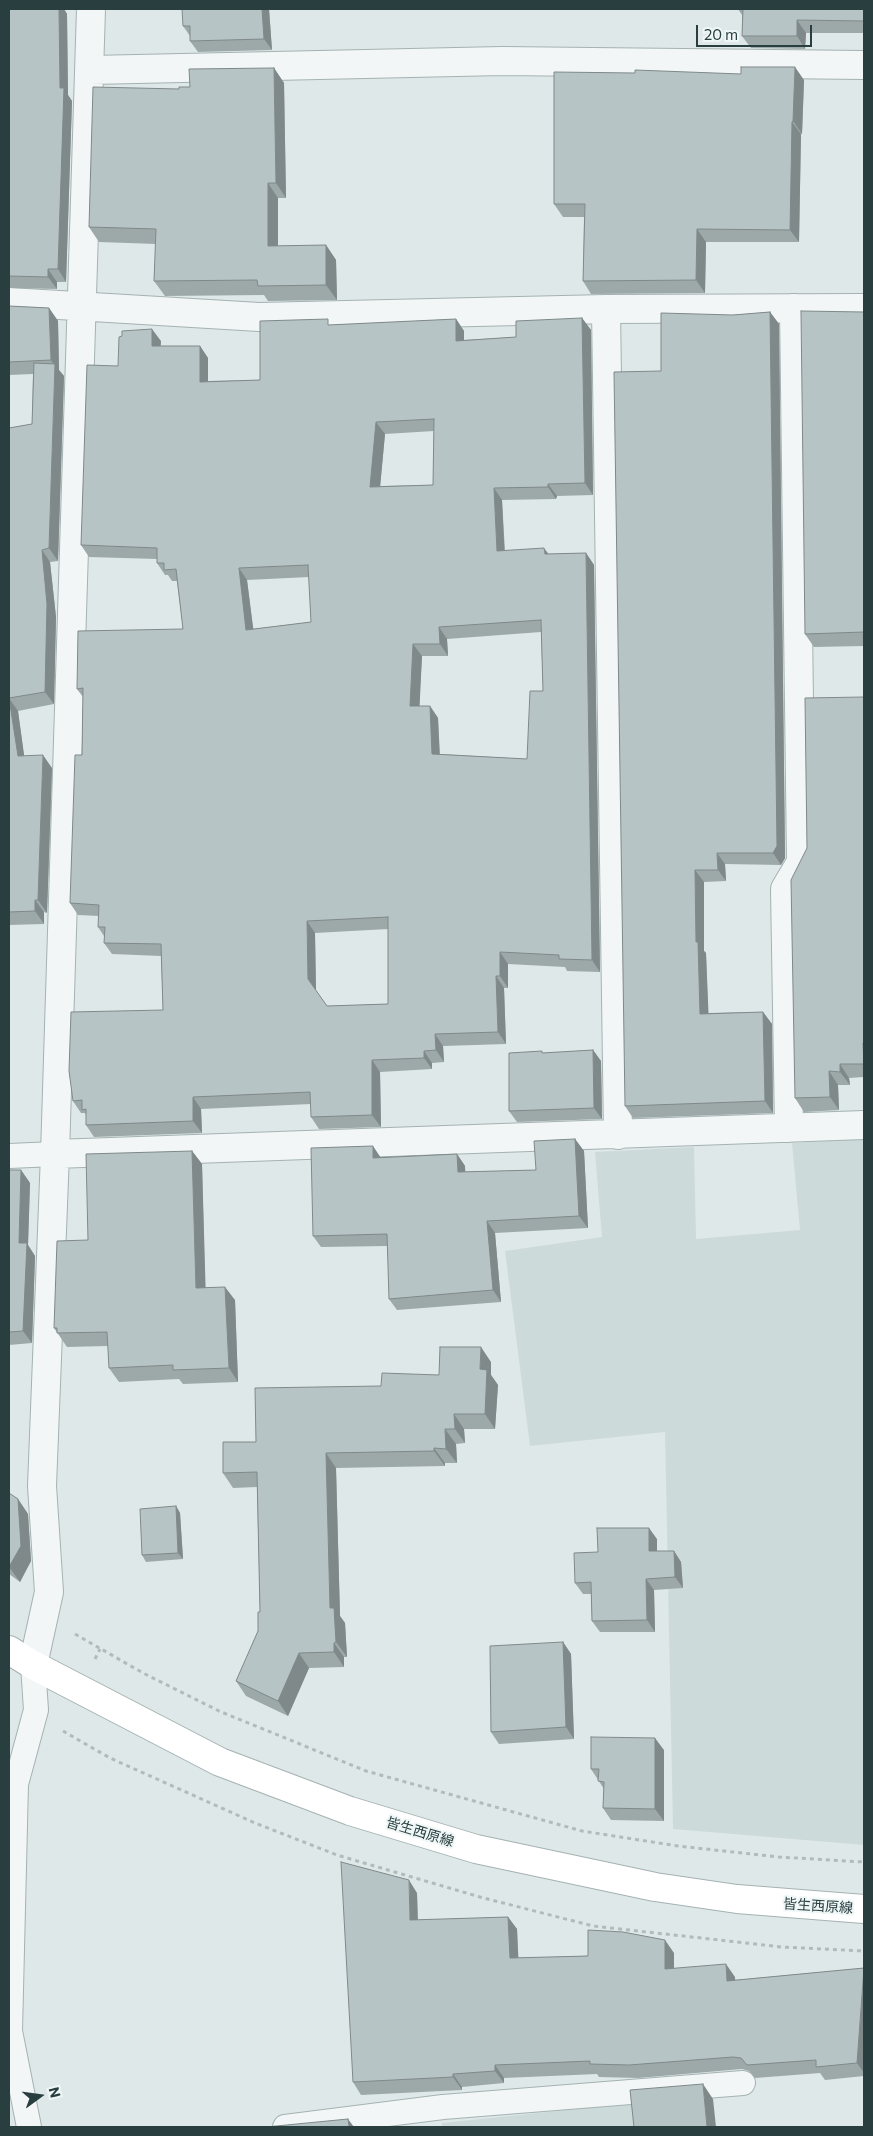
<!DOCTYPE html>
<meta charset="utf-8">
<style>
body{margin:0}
#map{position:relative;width:873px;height:2136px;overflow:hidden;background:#dfe8e8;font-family:Commissioner,sans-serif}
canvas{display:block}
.frame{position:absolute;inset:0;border:10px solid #293e3f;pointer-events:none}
.north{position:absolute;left:15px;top:2071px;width:50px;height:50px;-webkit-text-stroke:4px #eff6f6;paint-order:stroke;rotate:76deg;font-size:14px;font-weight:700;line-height:20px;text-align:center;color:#293e3f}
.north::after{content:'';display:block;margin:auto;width:18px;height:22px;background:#293e3f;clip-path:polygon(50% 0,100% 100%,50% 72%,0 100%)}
.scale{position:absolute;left:696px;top:25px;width:116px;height:22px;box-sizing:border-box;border:2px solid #293e3f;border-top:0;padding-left:6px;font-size:15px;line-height:18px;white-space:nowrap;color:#293e3f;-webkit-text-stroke:4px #eff6f6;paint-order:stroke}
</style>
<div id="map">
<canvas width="873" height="2136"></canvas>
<div class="frame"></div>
<div class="north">N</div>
<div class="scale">20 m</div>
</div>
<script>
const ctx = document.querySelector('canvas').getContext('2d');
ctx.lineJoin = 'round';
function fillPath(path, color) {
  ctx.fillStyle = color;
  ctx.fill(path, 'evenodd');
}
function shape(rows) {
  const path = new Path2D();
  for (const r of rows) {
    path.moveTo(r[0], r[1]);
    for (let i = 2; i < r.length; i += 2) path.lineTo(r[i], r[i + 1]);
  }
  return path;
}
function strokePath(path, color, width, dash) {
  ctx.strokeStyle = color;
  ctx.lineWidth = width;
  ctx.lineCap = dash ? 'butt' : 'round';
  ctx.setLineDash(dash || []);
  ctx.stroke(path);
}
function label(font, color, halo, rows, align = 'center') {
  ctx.font = font + ' Commissioner,"Noto Sans JP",sans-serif';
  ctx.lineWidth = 4;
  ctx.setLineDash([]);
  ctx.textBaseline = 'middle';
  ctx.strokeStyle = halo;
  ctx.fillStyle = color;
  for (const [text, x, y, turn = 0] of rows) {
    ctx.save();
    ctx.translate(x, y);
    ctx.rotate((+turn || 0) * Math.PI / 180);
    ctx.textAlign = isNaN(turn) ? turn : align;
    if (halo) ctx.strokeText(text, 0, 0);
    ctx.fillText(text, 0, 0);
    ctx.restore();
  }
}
fillPath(shape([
 [864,1139,864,1845,673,1829,665,1432,530,1446,505,1251,602,1237,595,1152,694,1147,696,1239,800,1230,792,1143],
 [634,2103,637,2127,442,2127,442,2123]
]), '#cddada');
const lane = shape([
 [9,1156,55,1154],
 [29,2127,10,2031,16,1784,36,1710,33,1665],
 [285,2127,443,2107,743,2083]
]);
const street = shape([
 [91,70,502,61,864,65],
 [9,302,259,317,606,309,864,308],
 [606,309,618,1135],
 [789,1128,785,889,801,862,794,308],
 [55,1154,864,1125],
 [33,1665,49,1592,42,1486,55,1154,91,9]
]);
const secondary = shape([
 [9,1650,33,1665,220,1762,350,1811,476,1849,655,1887,737,1899,864,1909]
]);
strokePath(lane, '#a5b2b2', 26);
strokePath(street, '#a5b2b2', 30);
strokePath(secondary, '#a5b2b2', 30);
strokePath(shape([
 [75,1634,143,1673,219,1711,366,1771,582,1831,678,1846,779,1857,864,1862],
 [95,1659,100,1649],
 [63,1731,110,1758,255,1823,337,1855,480,1897,593,1926,782,1947,864,1951]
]), '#b2bbbb', 3, [4, 4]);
strokePath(lane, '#f2f6f6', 24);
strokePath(street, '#f2f6f6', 28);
strokePath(secondary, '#fff', 28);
fillPath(shape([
 [9,9,64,9,67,14,68,95,72,101,66,282,57,282,57,289,9,288],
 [269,9,272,50,198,52,190,41,190,36,183,26],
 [738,9,864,9,864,33,806,33,805,49,751,48,742,36,742,15],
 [274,68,284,83,286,198,278,198,278,246,326,245,336,260,337,300,268,301,264,295,165,296,154,281,156,244,99,242,89,227,179,89],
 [804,80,802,134,801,134,799,242,706,242,705,293,591,294,583,281,584,217,563,217,554,204],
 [9,306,49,308,58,321,59,370,64,376,58,561,50,562,56,617,54,704,18,711,24,756,52,768,47,913,44,912,44,924,9,925,9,428,32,424,33,374,9,375],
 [770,312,779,324,785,858,781,865,725,864,726,881,704,882,704,951,706,953,708,1013,763,1012,772,1024,773,1113,633,1118,625,1106,661,371,733,315],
 [864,312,864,646,814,647,805,634],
 [582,318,591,330,593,495,557,496,556,499,502,500,505,551,549,554,586,553,594,565,600,972,567,971,565,967,508,964,508,988,504,988,506,1044,443,1046,444,1062,432,1063,432,1069,380,1072,381,1127,319,1129,311,1117,311,1104,201,1109,202,1133,94,1137,86,1125,86,1115,85,1113,81,1113,73,1101,163,1010,161,956,112,954,104,943,104,936,98,927,99,916,78,915,70,903,82,755,83,697,77,689,183,629,177,581,172,581,168,575,165,575,157,563,157,559,89,557,81,545,118,366,161,341,160,346,200,346,208,358,208,381,260,380,332,325,456,319,464,331,464,340,516,337],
 [434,431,433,485,380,486,385,434],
 [309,577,311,622,253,629,247,580],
 [541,632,543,691,527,759,440,754,438,718,430,706,419,706,422,656,448,656,447,639],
 [388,929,388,1004,327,1006,316,991,315,933],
 [864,697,864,1077,849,1078,850,1085,838,1085,839,1110,804,1112,795,1098,807,848],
 [593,1050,601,1061,602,1119,517,1122,509,1111,544,1053],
 [575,1139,584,1151,588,1228,495,1233,501,1302,397,1310,389,1299,388,1246,321,1247,313,1236,380,1157,457,1154,465,1166,465,1172,536,1170],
 [192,1151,202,1164,205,1287,235,1300,238,1382,183,1384,179,1379,119,1382,109,1368,108,1346,67,1347,54,1328,88,1240],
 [9,1170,21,1170,30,1183,28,1245,35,1256,32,1343,9,1345],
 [491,1362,491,1375,498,1385,495,1429,464,1429,465,1443,456,1444,457,1463,445,1463,445,1466,336,1468,340,1616,345,1623,347,1657,344,1657,344,1667,309,1668,288,1716,246,1696,236,1681,258,1631,260,1612,257,1487,233,1488,223,1473,256,1442,381,1386,439,1375],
 [9,1493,18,1499,28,1514,31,1561,20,1582,9,1574],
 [176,1506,180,1513,183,1559,146,1562,142,1555],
 [657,1539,657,1551,674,1551,681,1562,683,1588,654,1590,655,1632,600,1632,592,1621,591,1594,583,1594,575,1583,598,1552],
 [563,1642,571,1654,574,1739,499,1744,491,1732],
 [664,1750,664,1821,611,1820,603,1808,604,1789,591,1769],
 [417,1893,418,1920,508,1917,517,1929,518,1958,674,1953,674,1968,735,1977,735,1980,864,1968,864,2076,825,2080,820,2073,755,2078,749,2071,742,2069,638,2078,599,2077,597,2074,504,2078,504,2083,462,2087,462,2090,361,2095,353,2082]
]), '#9da9a9');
fillPath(shape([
 [59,9,64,9,67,14,68,95,72,101,66,282,58,269,60,88],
 [262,9,269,9,272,50,264,39],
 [797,20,806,33,805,49,797,36],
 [795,67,804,80,802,134,793,121],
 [274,68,284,83,286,198,276,183],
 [792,122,801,134,799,242,790,230],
 [268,183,278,198,278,261,268,246],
 [697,229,706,242,705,293,696,280],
 [326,245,336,260,337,300,326,285],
 [48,269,57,282,57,289,48,277],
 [49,308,58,321,59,370,64,376,58,561,49,548,55,367,51,360],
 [770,312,779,324,785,858,781,865,773,853],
 [582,318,591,330,593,495,585,483],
 [456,319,464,331,464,352,456,341],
 [152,329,161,341,160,358,152,346],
 [200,346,208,358,208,393,200,382],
 [376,422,385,434,379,499,370,487],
 [548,484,557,496,556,499,548,487],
 [494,488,502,500,505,563,497,551],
 [544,548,553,560,545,554],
 [42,550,50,562,56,617,54,704,45,692],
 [586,553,594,565,600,972,592,960],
 [239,568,247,580,255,642,246,630],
 [439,627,447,639,448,656,440,644],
 [413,644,422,656,419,718,410,706],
 [9,698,18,711,26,769,18,756],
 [430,706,438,718,440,766,432,754],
 [43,755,52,768,47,913,38,900],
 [717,853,725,864,726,881,718,870],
 [695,870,704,882,704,951,706,953,709,1025,700,1014,696,942],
 [35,900,44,912,44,924,35,911],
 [307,921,315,933,316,991,308,979],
 [500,952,508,964,508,988,500,976],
 [496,976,504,988,506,1044,498,1032],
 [763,1012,772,1024,773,1113,765,1101],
 [435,1034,443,1046,444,1062,436,1050],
 [593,1050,601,1061,602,1119,594,1108],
 [424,1051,432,1063,432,1069,424,1058],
 [372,1060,380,1072,381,1127,372,1115],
 [840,1064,849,1078,850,1085,840,1072],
 [829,1071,838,1085,839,1110,830,1097],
 [193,1097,201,1109,202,1133,193,1121],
 [575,1139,584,1151,588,1228,579,1216],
 [373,1146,381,1158,373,1158],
 [192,1151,202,1164,206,1302,196,1288],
 [457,1154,465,1166,466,1183,458,1172],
 [21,1170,30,1183,28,1245,35,1256,32,1343,23,1331,19,1243],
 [487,1221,495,1233,501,1302,493,1290],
 [225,1287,235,1300,238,1382,229,1368],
 [481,1347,491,1362,491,1375,498,1385,495,1429,485,1414,480,1369],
 [454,1414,464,1429,465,1443,455,1429],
 [445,1429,456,1444,457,1463,446,1449],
 [434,1448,445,1463,445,1466,434,1451],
 [326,1453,336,1468,340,1616,345,1623,347,1657,336,1642,330,1608],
 [18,1499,28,1514,31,1561,20,1582,9,1567],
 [176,1506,180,1513,183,1559,178,1553],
 [649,1528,657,1539,657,1562,649,1551],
 [674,1551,681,1562,683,1588,675,1577],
 [646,1579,654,1590,655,1632,647,1620],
 [563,1642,571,1654,574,1739,566,1727],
 [334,1643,344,1657,344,1667,334,1652],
 [299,1653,309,1668,288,1716,278,1701],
 [655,1738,664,1750,664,1821,655,1809],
 [409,1880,417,1893,418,1933,410,1920],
 [508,1917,517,1929,519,1971,510,1958],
 [665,1940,674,1953,674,1981,665,1969],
 [726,1964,735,1977,736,1993,727,1981],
 [864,1974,864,2073,857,2063],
 [495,2065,504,2078,504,2083,495,2071],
 [453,2074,462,2087,462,2090,453,2077],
 [703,2084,713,2099,716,2127,707,2127],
 [348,2119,354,2127,349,2127]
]), '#80898a');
const building = shape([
 [9,9,59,9,60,88,64,88,58,269,48,269,48,277,9,276,9,9],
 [182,9,262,9,264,39,190,41,190,26,183,26,182,9],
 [743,9,864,9,864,21,797,20,797,36,742,36,743,9],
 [741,67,795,67,793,121,792,122,790,230,697,229,696,280,583,281,585,204,554,204,554,72,635,73,635,70,741,74,741,67],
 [274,68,276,183,268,183,268,246,326,245,326,285,258,286,257,280,154,281,156,229,89,227,93,87,179,89,179,87,190,87,189,69,274,68],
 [9,306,49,308,51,360,9,362,9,306],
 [801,311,864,312,864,632,805,634,801,311],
 [770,312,777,846,773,853,717,853,718,870,695,870,696,942,698,942,700,1014,763,1012,765,1101,625,1106,614,372,661,371,661,313,733,315,770,312],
 [582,318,585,483,548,484,548,487,494,488,497,551,544,548,545,554,586,553,592,960,559,959,559,955,500,952,500,976,496,976,498,1032,435,1034,436,1050,424,1051,424,1058,372,1060,372,1115,311,1117,310,1092,193,1097,193,1121,86,1125,86,1109,82,1110,82,1100,73,1101,69,1071,71,1012,163,1010,161,944,104,943,105,927,98,927,99,905,70,903,75,755,82,755,83,688,77,689,78,631,183,629,176,569,164,570,164,563,157,563,157,548,81,545,87,365,118,366,119,337,122,336,122,331,152,329,152,346,200,346,200,382,260,380,260,321,328,319,328,325,456,319,456,341,516,337,516,321,582,318],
 [434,419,433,485,370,487,376,422,434,419],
 [308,565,311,622,246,630,239,568,308,565],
 [541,620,543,691,530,691,527,759,432,754,430,706,410,706,413,644,440,644,439,627,541,620],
 [388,917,388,1004,327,1006,308,979,307,921,388,917],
 [34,363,55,364,49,548,42,550,47,604,45,692,9,698,18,756,43,755,38,900,35,900,35,911,9,912,9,428,32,424,34,363],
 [864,697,864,1043,863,1043,864,1064,840,1064,840,1072,829,1071,830,1097,795,1098,791,880,807,848,805,698,864,697],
 [593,1050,594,1108,509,1111,509,1053,542,1051,542,1053,593,1050],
 [575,1139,579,1216,487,1221,493,1290,389,1299,387,1234,313,1236,311,1148,373,1146,373,1158,457,1154,458,1172,536,1170,534,1141,575,1139],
 [192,1151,196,1288,225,1287,229,1368,173,1370,173,1365,109,1368,107,1332,57,1333,57,1328,54,1328,57,1241,88,1240,86,1154,192,1151],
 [9,1170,21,1170,19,1243,27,1243,23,1331,9,1332,9,1170],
 [440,1347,481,1347,480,1369,487,1370,485,1414,454,1414,455,1429,445,1429,446,1449,434,1448,434,1451,326,1453,330,1608,334,1608,336,1642,334,1643,334,1652,299,1653,278,1701,236,1681,258,1631,258,1612,260,1612,257,1472,223,1473,223,1442,256,1442,255,1388,381,1386,382,1373,439,1375,440,1347],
 [9,1493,18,1499,21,1546,9,1567,9,1493],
 [176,1506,178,1553,142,1555,140,1509,176,1506],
 [597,1528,649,1528,649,1551,674,1551,675,1577,646,1579,647,1620,592,1621,591,1582,575,1583,574,1553,598,1552,597,1528],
 [563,1642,566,1727,491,1732,490,1646,563,1642],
 [591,1737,655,1738,655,1809,603,1808,604,1782,598,1781,599,1769,591,1769,591,1737],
 [341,1862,409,1880,410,1920,508,1917,510,1958,588,1956,588,1930,623,1932,665,1940,665,1969,726,1964,727,1981,864,1968,857,2063,816,2067,816,2060,747,2065,741,2058,733,2057,629,2065,590,2064,590,2061,495,2065,495,2071,453,2074,453,2077,353,2082,341,1862],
 [703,2084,707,2127,634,2127,630,2090,703,2084],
 [348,2119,349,2127,266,2127,348,2119]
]);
fillPath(building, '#b7c4c5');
strokePath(building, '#80898a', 1);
label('14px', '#293e3f', '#eff6f6', [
 ["皆生西原線",420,1832,17],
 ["皆生西原線",818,1906,4]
]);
</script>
